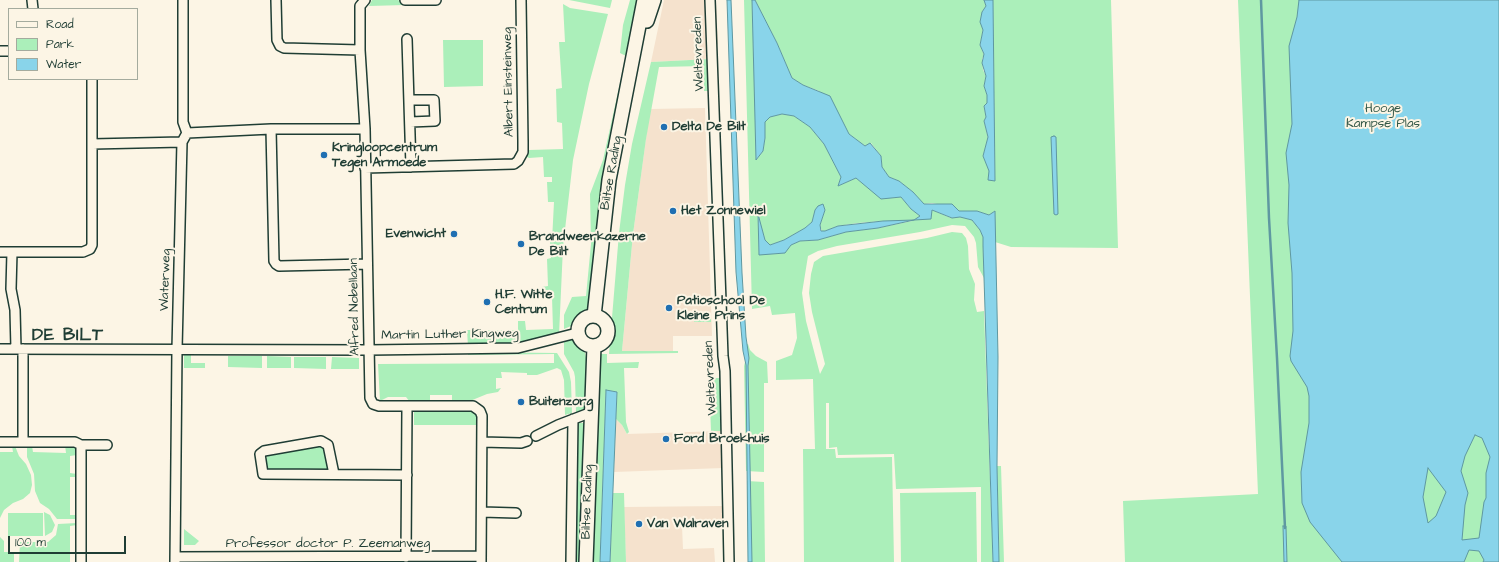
<!DOCTYPE html>
<style>
body{margin:0}
#map{position:relative;width:1499px;height:562px;overflow:hidden;background:#fcf5e5;font-family:"Architects Daughter",sans-serif}
canvas{display:block}
.legend{position:absolute;left:8px;top:8px;width:130px;height:72px;box-sizing:border-box;background:#fcf5e5;border:1px solid #a4ab9e;margin:0;padding:5px 7px;list-style:none;font-size:12px;color:#1f3d34}
.legend li{display:flex;align-items:center;gap:8px;height:20px}
.legend b{width:20px;border:1px solid #a4ab9e}
.scale{position:absolute;left:8px;top:536px;width:118px;height:18px;box-sizing:border-box;border:2px solid #1f3d34;border-top:0;padding-left:5px;font-size:12px;line-height:14px;white-space:nowrap;color:#1f3d34;-webkit-text-stroke:3px #fcf5e5;paint-order:stroke}
</style>
<div id="map">
<canvas width="1499" height="562"></canvas>
<ul class="legend">
<li><b style="height:5px;background:#fcf5e5"></b>Road</li>
<li><b style="height:11px;background:#abefba"></b>Park</li>
<li><b style="height:11px;background:#89d4ea"></b>Water</li>
</ul>
<div class="scale">100 m</div>
</div>
<script>
const ctx = document.querySelector('canvas').getContext('2d');
ctx.lineJoin = 'round';
function fillPath(path, color) {
  ctx.fillStyle = color;
  ctx.fill(path, 'evenodd');
}
function shape(rows) {
  const path = new Path2D();
  for (const r of rows) {
    if (r.length === 3) {
      path.moveTo(r[0] + r[2], r[1]);
      path.arc(r[0], r[1], r[2], 0, 2 * Math.PI);
      continue;
    }
    path.moveTo(r[0], r[1]);
    for (let i = 2; i < r.length; i += 2) path.lineTo(r[i], r[i + 1]);
  }
  return path;
}
function strokePath(path, color, width, dash) {
  ctx.strokeStyle = color;
  ctx.lineWidth = width;
  ctx.lineCap = dash ? 'butt' : 'round';
  ctx.setLineDash(dash || []);
  ctx.stroke(path);
}
function label(font, color, halo, rows, align = 'center') {
  ctx.font = font + ' "Architects Daughter",sans-serif';
  ctx.lineWidth = 4;
  ctx.setLineDash([]);
  ctx.textBaseline = 'middle';
  ctx.strokeStyle = halo;
  ctx.fillStyle = color;
  for (const [text, x, y, turn = 0] of rows) {
    ctx.save();
    ctx.translate(x, y);
    ctx.rotate((+turn || 0) * Math.PI / 180);
    ctx.textAlign = isNaN(turn) ? turn : align;
    if (halo) ctx.strokeText(text, 0, 0);
    ctx.fillText(text, 0, 0);
    ctx.restore();
  }
}
fillPath(shape([
 [664,0,716,0,718,44,710,47,710,59,651,62],
 [705,108,712,336,673,336,673,351,622,351,633,234,650,109],
 [616,419,622,425,627,434,721,431,723,468,614,472],
 [724,506,724,525,682,526,683,549,714,548,715,562,626,562,624,507]
]), '#f5e2cd');
fillPath(shape([
 [372,0,398,0,405,5,369,6],
 [569,0,612,0,610,8],
 [630,0,640,0,589,311,571,326,564,329,564,315,572,297,586,296,591,244,590,194,603,160,626,56,620,53,623,25],
 [744,0,752,0,757,159,763,151,765,138,765,122,770,117,782,114,794,116,810,127,824,144,841,177,838,186,856,178,881,198,901,197,911,209,920,216,915,220,932,210,951,218,960,217,972,220,980,230,983,237,984,278,978,267,976,243,974,237,965,226,952,225,920,232,837,246,818,251,808,256,802,293,806,321,820,374,825,364,812,312,809,293,811,274,814,262,823,256,927,238,952,232,962,233,966,238,968,246,969,269,975,284,974,300,977,312,984,311,993,562,981,562,981,487,896,489,894,454,838,455,837,447,829,448,829,403,826,403,826,449,835,449,836,458,892,457,894,562,804,562,803,449,815,449,813,379,776,380,776,361,792,355,797,338,795,313,772,315,770,306,752,309],
 [823,204,825,210,820,225,822,231,825,231,838,226,858,223,883,221,912,221,878,228,846,232,818,240,800,241,791,245,784,253,759,254,758,217,765,240,770,245,784,240,805,228,812,222,815,210],
 [755,0,984,0,986,6,982,12,983,30,980,45,984,55,982,59,983,70,986,76,984,86,987,95,987,103,984,106,986,117,984,121,988,138,983,156,995,181,993,0,1111,0,1118,248,1011,247,995,242,995,211,989,215,977,211,959,211,956,208,932,203,923,204,913,192,899,181,889,177,882,167,881,156,871,143,865,146,849,134,843,123,819,91,803,85,792,78,777,43],
 [1238,0,1499,0,1499,562,1125,562,1123,501,1258,494],
 [563,4,570,8,608,14,589,84,573,160,563,247,559,335,535,342,468,347,467,330,518,330,518,321,525,321,526,330,553,329,552,297,542,297,542,287,548,286,547,259,551,258,550,241,552,241,554,202,548,202,547,182,552,182,552,177,544,177,543,157,529,158,525,156,529,150,563,149,562,123,557,122,556,89,562,88,559,42,565,42],
 [443,40,483,40,483,86,444,87],
 [710,59,712,91,704,91,704,66,659,67,646,139,633,234,622,351,678,351,678,353,609,354,619,233,625,185,632,144,651,62],
 [711,314,711,322,694,322,694,315],
 [569,339,576,341,582,346,585,353,587,362,586,407,584,411,576,413,575,377,574,372,564,354,564,341],
 [748,344,750,350,756,356,767,362,768,383,764,383,764,472,746,471,744,366,746,358,744,345],
 [184,352,191,352,191,363,205,363,205,368,184,368],
 [468,352,557,353,569,372,571,382,572,413,565,415,564,380,561,370,557,368,537,375,527,375,527,373,501,372,502,378,496,378,496,389,501,388,498,392,487,394,470,401,452,402,452,395,430,395,430,402,410,402,406,397,388,397,380,401,378,364,554,363,554,354,468,355],
 [600,354,607,354,607,363,639,362,638,368,624,368,626,422,629,432,627,434,622,425,616,419,617,392,606,391,600,562,590,562],
 [228,356,262,356,262,368,228,367],
 [267,356,291,357,291,368,267,368],
 [294,357,326,357,326,369,294,368],
 [332,357,359,358,359,369,331,369],
 [709,378,721,378,721,431,711,431],
 [414,412,476,412,476,425,414,425],
 [577,423,585,423,581,562,573,562,573,496,577,468],
 [318,444,324,446,330,469,270,471,267,467,266,459,269,453],
 [27,445,32,446,33,452,66,453,65,445,72,445,76,449,77,455,70,456,70,473,77,474,77,477,70,477,70,515,77,515,77,519,57,519,49,509,40,503,35,491,34,474,27,457],
 [12,446,15,446,19,456,26,464,31,475,32,485,30,493,23,499,13,503,4,510,0,518,0,452,13,452],
 [997,466,1001,466,1004,562,999,562],
 [747,481,764,482,765,562,748,562],
 [976,492,977,562,901,562,900,493],
 [613,493,624,493,626,562,610,562],
 [44,512,50,515,55,525,52,532,45,536],
 [8,513,43,513,43,536,8,536],
 [77,523,77,525,70,526,70,562,19,562,20,542,48,542,56,535,58,524],
 [184,529,199,541,195,545,184,545],
 [0,537,4,541,4,552,14,552,14,562,0,562]
]), '#abefba');
const water = shape([
 [727,0,731,0,742,273,746,337,749,358,748,366,752,562,748,562,746,365,743,351,736,272,727,0],
 [752,0,755,0,777,43,792,78,803,85,830,96,849,134,865,146,870,143,881,156,882,167,889,177,899,181,913,192,924,204,952,204,959,211,977,211,989,215,995,211,998,357,997,466,999,562,993,562,983,246,983,237,980,230,972,220,960,217,952,218,932,210,931,219,914,220,878,228,846,232,818,240,800,241,791,245,785,253,759,255,758,214,765,240,770,245,784,240,805,228,812,222,815,210,818,206,823,204,825,210,820,225,821,231,825,231,838,226,883,221,914,220,920,216,911,209,901,197,881,199,856,178,838,186,841,177,824,144,810,127,794,116,782,114,770,117,765,122,765,138,763,151,756,160,752,0],
 [984,0,993,0,995,181,988,180,989,171,983,156,988,137,984,121,986,117,984,106,987,103,987,95,984,86,986,76,982,63,984,54,980,45,983,30,980,22,982,12,986,6,984,0],
 [1299,0,1499,0,1499,562,1483,562,1484,560,1479,551,1469,550,1464,562,1342,562,1310,522,1302,503,1301,472,1309,423,1309,396,1307,387,1291,361,1290,356,1293,331,1292,273,1288,223,1289,185,1286,153,1292,124,1289,46,1297,17,1299,0],
 [1475,435,1482,438,1490,457,1486,473,1486,498,1484,502,1479,538,1462,540,1465,505,1468,493,1461,471,1465,456,1475,435],
 [1428,468,1446,492,1436,516,1428,523,1423,497,1428,468],
 [1054,136,1056,137,1058,214,1056,215,1054,214,1051,137,1054,136],
 [606,390,617,392,610,562,600,562,606,390],
 [1283,526,1286,526,1286,527,1287,562,1284,562,1283,526]
]);
fillPath(water, '#89d4ea');
strokePath(water, '#5f98a1', 1);
strokePath(shape([
 [1261,0,1269,218,1277,358,1285,528]
]), '#5f98a1', 2.5);
const street = shape([
 [32,0,33,9],
 [276,0,277,40,280,46,284,48,360,50],
 [365,0,360,6,360,50,365,129,370,398,373,404,379,406,473,406,480,411,482,416,481,562],
 [405,0,436,0],
 [710,0,723,356,725,371,729,562],
 [407,39,411,167],
 [0,51,9,51],
 [409,100,434,100,435,121,410,122],
 [271,129,274,261,276,264,279,266,367,264],
 [187,133,271,129,365,129],
 [92,144,182,142],
 [365,168,514,164,518,161,523,152,523,142,521,0],
 [0,252,83,252,90,249,92,245,92,79],
 [12,252,11,289,15,310,16,349],
 [0,349,369,350,518,348,573,334,579,335],
 [536,436,558,425,592,412],
 [23,441,23,349],
 [0,442,75,442,81,445,107,445],
 [482,442,521,443,527,441],
 [334,474,328,445,321,441,264,451,260,454,263,474,407,475],
 [482,512,516,513],
 [175,557,481,556],
 [406,557,407,406],
 [81,562,81,445],
 [175,562,177,349,182,142,187,133,183,122,183,0],
 [571,562,573,419]
]);
const secondary = shape([
 [647,21,654,0],
 [594,316,609,180,644,0],
 [593,331,15],
 [586,562,594,346]
]);
strokePath(street, '#1f3d34', 12);
strokePath(secondary, '#1f3d34', 16);
strokePath(street, '#fcf5e5', 9);
strokePath(secondary, '#fcf5e5', 13);
for (const [x, y, r, color] of [
 [664,127,4,"#1f6fb2"],
 [324,155,4,"#1f6fb2"],
 [673,211,4,"#1f6fb2"],
 [454,234,4,"#1f6fb2"],
 [521,244,4,"#1f6fb2"],
 [487,302,4,"#1f6fb2"],
 [669,308,4,"#1f6fb2"],
 [521,402,4,"#1f6fb2"],
 [666,439,4,"#1f6fb2"],
 [639,524,4,"#1f6fb2"]
]) {
  const dot = new Path2D();
  dot.arc(x, y, r, 0, 2 * Math.PI);
  ctx.fillStyle = color;
  ctx.fill(dot);
  strokePath(dot, '#fcf5e5', 1.5);
}
label('13px', '#1f3d34', '#fcf5e5', [
 ["Weltevreden",699,54,-92],
 ["Albert Einsteinweg",509,82,-91],
 ["Biltse Rading",612,173,-80],
 ["Waterweg",166,280,-88],
 ["Alfred Nobellaan",355,307,-91],
 ["Martin Luther Kingweg",450,335,-1],
 ["Weltevreden",711,378,-93],
 ["Biltse Rading",588,502,-88],
 ["Professor doctor P. Zeemanweg",328,544]
]);
label('13px', '#345848', '#fcf5e5', [
 ["Hooge",1383,109],
 ["Kampse Plas",1383,124]
]);
label('bold 13px', '#1f3d34', '#fcf5e5', [
 ["Delta De Bilt",672,127],
 ["Kringloopcentrum",332,148],
 ["Tegen Armoede",332,163],
 ["Het Zonnewiel",681,211],
 ["Evenwicht",446,234,"right"],
 ["Brandweerkazerne",529,237],
 ["De Bilt",529,252],
 ["H.F. Witte",495,295],
 ["Centrum",495,310],
 ["Patioschool De",677,301],
 ["Kleine Prins",677,316],
 ["Buitenzorg",529,402],
 ["Ford Broekhuis",674,439],
 ["Van Walraven",647,524]
], 'left');
ctx.letterSpacing = '1px';
label('bold 17px', '#1f3d34', '#fcf5e5', [
 ["DE BILT",68,336]
]);
ctx.letterSpacing = '0px';
</script>
